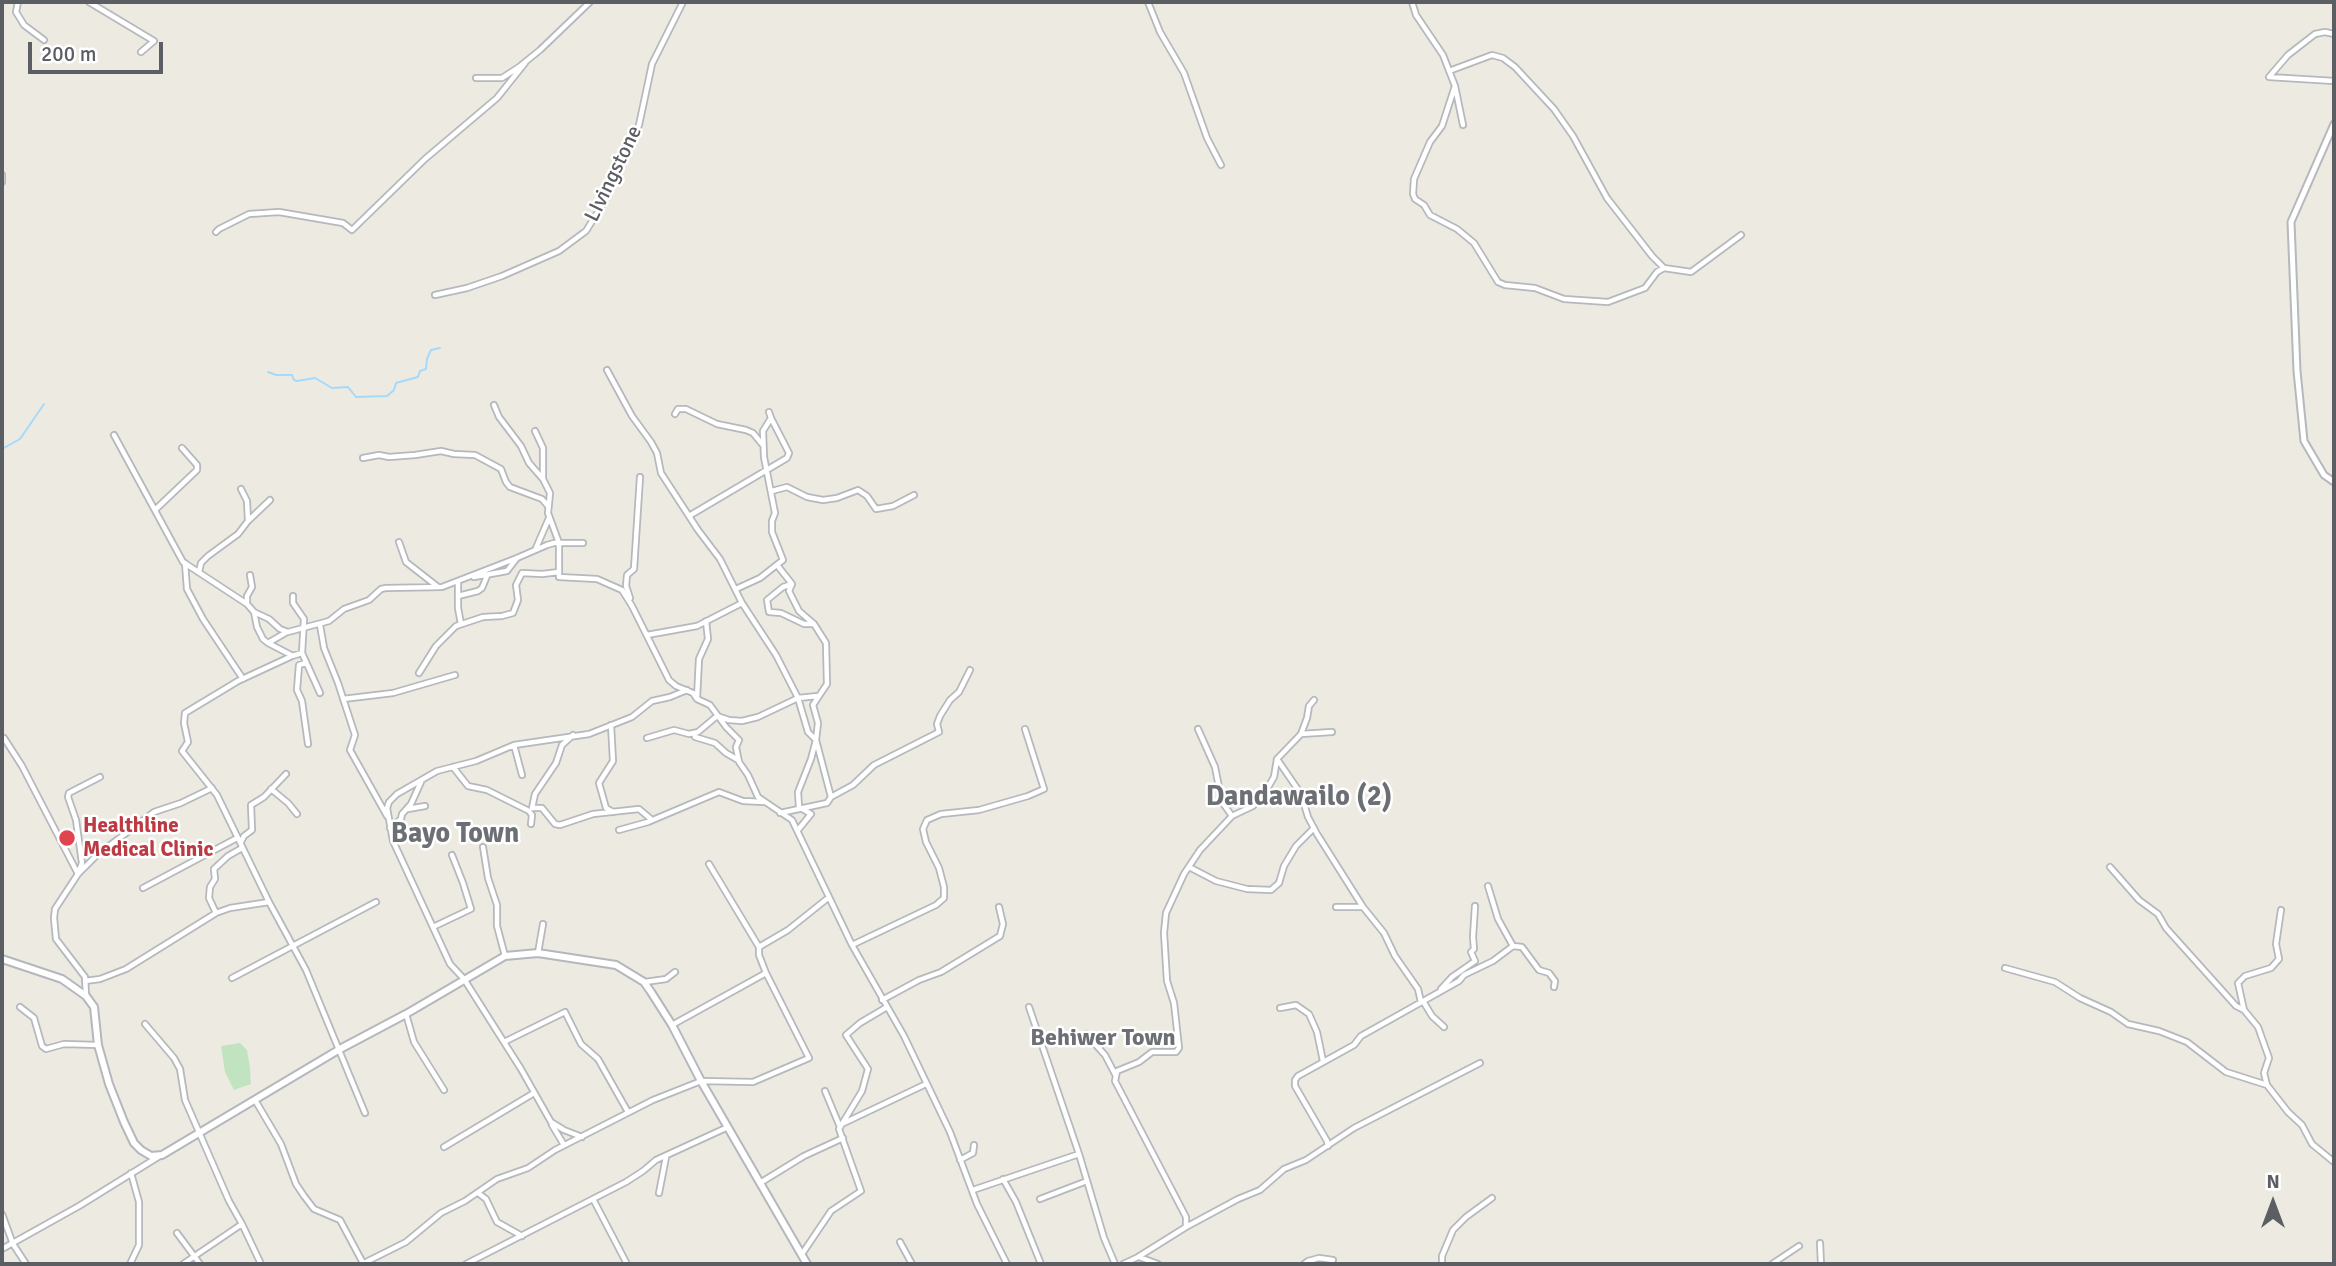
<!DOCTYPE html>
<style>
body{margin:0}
#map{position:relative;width:2336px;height:1266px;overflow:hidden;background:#edeae2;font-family:Signika,sans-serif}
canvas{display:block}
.frame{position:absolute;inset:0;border:4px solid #5b5e62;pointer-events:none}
.north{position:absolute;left:2238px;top:1168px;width:70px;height:70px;-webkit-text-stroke:5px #fff;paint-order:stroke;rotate:0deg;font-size:19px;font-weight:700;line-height:28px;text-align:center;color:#5b5e62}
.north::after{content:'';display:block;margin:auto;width:24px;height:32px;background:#5b5e62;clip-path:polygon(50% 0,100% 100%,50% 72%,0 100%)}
.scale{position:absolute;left:28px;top:42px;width:135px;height:32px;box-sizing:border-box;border:4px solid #5b5e62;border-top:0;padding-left:9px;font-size:21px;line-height:24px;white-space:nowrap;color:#5b5e62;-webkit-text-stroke:5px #fff;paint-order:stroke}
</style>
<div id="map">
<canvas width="2336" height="1266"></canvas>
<div class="frame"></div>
<div class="north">N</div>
<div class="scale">200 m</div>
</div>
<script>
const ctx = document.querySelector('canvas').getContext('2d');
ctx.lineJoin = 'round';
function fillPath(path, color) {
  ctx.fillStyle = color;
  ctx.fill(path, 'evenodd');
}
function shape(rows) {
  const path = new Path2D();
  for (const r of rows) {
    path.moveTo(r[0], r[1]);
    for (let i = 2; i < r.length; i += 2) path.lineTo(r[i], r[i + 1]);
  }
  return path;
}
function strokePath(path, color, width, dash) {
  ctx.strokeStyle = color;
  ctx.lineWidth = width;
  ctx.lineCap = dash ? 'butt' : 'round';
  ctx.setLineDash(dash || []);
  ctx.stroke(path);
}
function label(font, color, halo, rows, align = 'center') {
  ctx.font = font + ' Signika,sans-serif';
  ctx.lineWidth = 5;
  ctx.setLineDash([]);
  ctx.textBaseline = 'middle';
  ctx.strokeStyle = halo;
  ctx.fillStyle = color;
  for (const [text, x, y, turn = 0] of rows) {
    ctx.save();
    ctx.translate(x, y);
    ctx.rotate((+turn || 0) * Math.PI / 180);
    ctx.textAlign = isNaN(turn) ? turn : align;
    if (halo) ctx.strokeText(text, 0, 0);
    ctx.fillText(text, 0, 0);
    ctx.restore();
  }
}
fillPath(shape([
 [240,1043,247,1050,250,1068,251,1084,234,1090,225,1072,221,1046]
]), '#c2e3c0');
strokePath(shape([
 [268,372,276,375,292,375,294,380,297,381,315,378,332,388,348,387,356,397,387,396,394,390,396,383,418,377,420,371,426,369,427,359,431,350,440,348],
 [2,449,20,439,44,404]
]), '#a5dafa', 2);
const minor = shape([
 [18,2,16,12,24,25,44,40],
 [89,2,154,41,141,52],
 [1148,2,1160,32,1184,73,1207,138,1221,165],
 [1412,2,1416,15,1443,55,1455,86,1463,125],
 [2334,34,2325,32,2315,34,2288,55,2269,77,2334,81],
 [1449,71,1492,55,1503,58,1515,67,1554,109,1573,136,1607,198,1652,256,1664,268],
 [476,78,502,78,519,67,540,50,590,2],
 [1455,86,1442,126,1430,142,1414,179,1413,194,1415,199,1424,205,1430,215,1457,229,1474,243,1498,282,1505,285,1535,288,1564,299,1608,302,1645,288,1657,272,1664,268,1691,272,1741,235],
 [2,175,2,182],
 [216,232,219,229,249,214,279,212,343,223,352,230,425,159,497,98,525,63],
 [435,295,467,288,502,276,559,251,586,231,599,210,632,141,639,125,652,64,683,2],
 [607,370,632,416,651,442,657,453,661,473,698,530,720,559,742,603,776,655,798,698,808,732,816,740,831,797,827,803,780,813],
 [494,405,499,417,521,446,529,463,543,479,550,493,548,513,559,543,559,577,597,579,622,590,632,606,669,680,676,686,693,693,697,699,710,705,726,727,739,740,736,747,739,762,748,775,758,797,792,820,852,945,904,1036,950,1132,977,1204,1007,1264],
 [675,414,678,409,686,409,717,424,746,430,753,433,762,444],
 [535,431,543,448,543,478],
 [114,435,183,562,247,604,254,612,269,619,280,629,288,632,329,621,344,609,369,600,381,589,386,588,442,587,517,558,547,545,554,543,583,543],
 [363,458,379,455,389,457,415,455,441,451,454,454,475,455,501,469,506,482,510,487,542,499,548,506],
 [772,491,787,487,807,497,823,500,837,498,858,490,867,496,876,509,893,506,914,495],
 [156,509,197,470,197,465,182,448],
 [689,516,787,458,789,453,771,418],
 [249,520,270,500],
 [399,542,406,562,438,587],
 [536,548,549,518],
 [185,563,187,589,203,619,243,679],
 [777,565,792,584,789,591,799,611,814,624,826,643,827,684,813,705,818,723,816,740,811,759,798,792,799,807,811,814,798,830],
 [199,572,201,563,208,556,238,534,248,521,247,501,241,489],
 [474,577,507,571,517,558],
 [458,581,458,608,461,624],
 [792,584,783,587,767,600,769,612,781,613,804,624,814,624],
 [736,589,760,578,783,560,772,532,772,521,775,513,764,457,763,431,771,418,769,412],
 [293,596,293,603,304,619,302,653,320,693],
 [458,596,478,591,482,588,487,576],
 [630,598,626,586,627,575,634,569,640,477],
 [247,603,247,596,252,587,250,575],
 [254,612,257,627,263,639,268,643,287,632],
 [320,625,324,648,338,683,355,735,350,750,387,816],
 [647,635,697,626,742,603],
 [268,643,291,655],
 [302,653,292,656,238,681,185,713,184,723,188,742,182,751,217,795,269,902,306,970,365,1113],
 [306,663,299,665,297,690,302,701,308,744],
 [419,673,436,646,456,626,483,617,502,616,513,613,518,600,516,585,522,573,542,574,559,572],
 [697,698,699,659,708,639,706,621],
 [343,699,393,693,455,675],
 [611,725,613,761,599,783,606,808,613,812],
 [694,733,695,737,715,743,726,753,738,760],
 [1301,734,1332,732],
 [4,738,22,766,78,874,97,855,154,812,181,803,212,788],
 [647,738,674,730,689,734,698,732,717,716,729,720,742,721,758,717,798,698,818,696],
 [514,745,522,775],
 [1277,759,1301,794,1308,817,1317,834,1363,907,1384,933,1395,956,1418,989,1421,1002],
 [453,767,468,786,487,790,529,811,532,815,531,824],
 [271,789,288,803,297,814],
 [831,797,853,785,874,765,939,732,937,724,940,716,950,700,959,692,970,670],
 [532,808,542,808,555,824,560,825,593,814,639,809,652,820],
 [532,808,535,794,556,763,562,745,573,735],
 [408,809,425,806],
 [1232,816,1253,806,1264,794,1274,777,1277,759,1301,734,1307,718,1309,706,1314,700],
 [390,828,401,819,402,814,411,804,421,782],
 [619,830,648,822,719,792,743,801,764,802],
 [241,842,244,836,252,830,251,805,264,797,286,774],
 [483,847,488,878,497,905,497,926,505,956],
 [709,864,759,947,759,955,766,973],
 [1189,867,1216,881,1247,889,1271,890,1279,883,1284,866,1296,846,1314,828],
 [2110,867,2139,900,2158,914,2166,928,2236,1006,2244,1010,2238,983,2245,976,2271,968,2279,959,2276,944,2281,910],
 [1488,886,1498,919,1513,946,1522,947,1539,970,1549,973,1555,981,1554,987],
 [143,888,237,838],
 [1336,907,1362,907],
 [216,913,209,898,210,887,215,879,214,869,228,856,242,848],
 [433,927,471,909,463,883,452,855],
 [852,945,936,905,944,898,944,887,939,868,926,842,923,829,927,820,941,814,979,810,1028,796,1044,789,1025,729],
 [759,947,788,930,828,898],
 [538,953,543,924],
 [2005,968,2055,982,2080,998,2111,1012,2128,1024,2159,1031,2187,1042,2226,1072,2267,1085],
 [232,978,376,902],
 [85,981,100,979,126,969,216,913,230,908,269,902],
 [645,982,666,979,675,972],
 [1441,989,1452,977,1475,961,1471,952,1474,949,1473,937,1475,906],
 [86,995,85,977,56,939,54,918,55,909,78,874,82,863,76,820,68,797,69,793,100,777],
 [882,1000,919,980,941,972,1000,936,1003,924,999,907],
 [1423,1001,1432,1016,1444,1027],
 [20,1007,34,1018,42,1046,46,1049,64,1044,98,1045],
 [1029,1007,1079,1154,1104,1238,1115,1264],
 [1280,1008,1296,1005,1309,1014,1317,1032,1323,1061],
 [2244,1010,2258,1027,2269,1058,2264,1073,2267,1085,2288,1112,2302,1125,2312,1144,2334,1162],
 [406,1014,414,1042,444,1090],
 [145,1024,174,1058,180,1069,185,1100,229,1201,242,1224,183,1264],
 [1086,1034,1105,1055,1116,1076],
 [504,1042,565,1012,581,1044,598,1059,628,1112],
 [825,1091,840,1127],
 [255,1100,281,1144,296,1184,304,1196,314,1209,340,1220,363,1263],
 [844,1123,926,1084],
 [552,1125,564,1145],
 [582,1137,564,1130,551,1122,521,1069,464,979,450,964,393,841,387,808,389,802,397,794,437,771,476,761,514,745,589,734,632,717,652,701,670,697,687,690],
 [1328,1146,1327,1141,1295,1086,1295,1080,1298,1076,1354,1045,1361,1036,1459,981,1464,975,1493,961,1513,946],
 [444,1147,534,1093],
 [960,1160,973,1153,974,1145],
 [1003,1179,1016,1202,1041,1264],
 [760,1183,804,1156,843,1138],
 [973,1190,1079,1154],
 [478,1193,486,1199,497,1222,522,1236],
 [659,1193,666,1157],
 [593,1199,627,1264],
 [1040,1199,1087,1181],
 [2,1214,13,1244,26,1264],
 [242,1224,261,1264],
 [1186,1227,1186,1217,1115,1081,1117,1071,1139,1062,1152,1052,1176,1052,1179,1048,1174,1003,1167,981,1164,933,1166,913,1184,874,1200,850,1232,816,1222,802,1215,767,1198,729],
 [177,1233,200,1264],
 [900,1242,912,1264],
 [1820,1243,1821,1264],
 [2,1249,79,1206,158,1157],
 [802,1254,831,1211,861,1191,839,1129,862,1091,868,1069,846,1035,860,1023,887,1007],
 [1139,1257,1158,1264],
 [130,1264,139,1245,139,1202,131,1173],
 [362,1264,406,1242,441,1213,465,1201,497,1179,528,1168,555,1150,653,1100,701,1081,753,1082,809,1058,766,973,672,1025],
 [466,1264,626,1182,643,1171,656,1160,728,1127],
 [1123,1264,1138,1257,1186,1227,1238,1199,1260,1190,1284,1169,1306,1160,1354,1128,1480,1063],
 [1304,1264,1308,1261,1319,1258,1333,1260],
 [1442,1264,1442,1256,1453,1230,1466,1217,1492,1198],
 [1772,1264,1799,1246]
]);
const tertiary = shape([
 [2334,124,2291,222,2297,371,2304,441,2324,475,2334,482]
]);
const secondary = shape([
 [2,959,62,979,86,996,94,1007,98,1045,109,1084,124,1122,134,1143,141,1150,151,1156,162,1155,340,1049,406,1014,505,956,538,953,616,965,644,982,651,992,672,1025,701,1081,807,1264]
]);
strokePath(minor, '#b5b8bc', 8);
strokePath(tertiary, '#b5b8bc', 9);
strokePath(secondary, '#b4b7bc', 10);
strokePath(minor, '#fff', 4.5);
strokePath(tertiary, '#fff', 5);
strokePath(secondary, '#fff', 6);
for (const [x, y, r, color] of [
 [67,838,9,"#e0444e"]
]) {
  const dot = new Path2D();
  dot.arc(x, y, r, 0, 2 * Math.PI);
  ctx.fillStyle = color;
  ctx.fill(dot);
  strokePath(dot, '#fff', 2.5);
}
label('21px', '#5b5e62', '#fff', [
 ["LIvingstone",614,174,-64]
]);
label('bold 21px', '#be3a42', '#fff', [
 ["Healthline",83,826],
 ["Medical Clinic",83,850]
], 'left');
label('bold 24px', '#6c7074', '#fff', [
 ["Behiwer Town",1103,1039]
]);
label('bold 28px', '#6c7074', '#fff', [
 ["Dandawailo (2)",1299,798],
 ["Bayo Town",455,835]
]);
</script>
